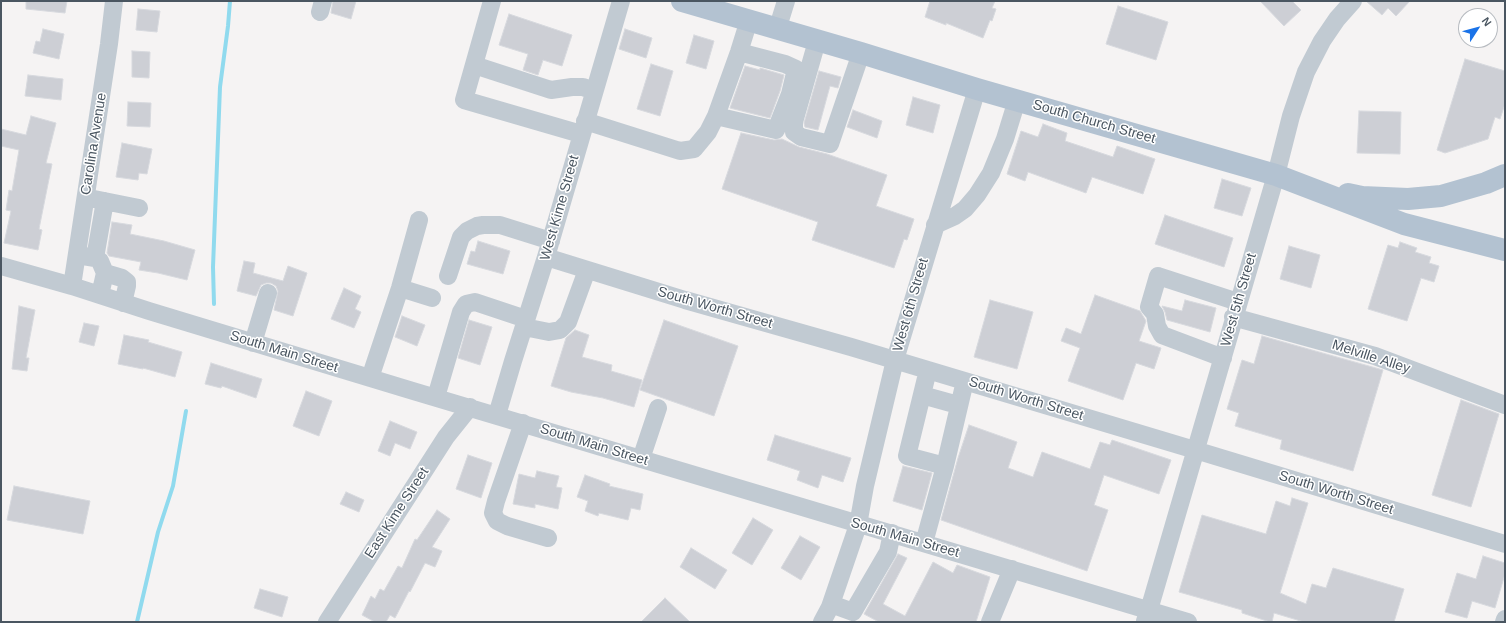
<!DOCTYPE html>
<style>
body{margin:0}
#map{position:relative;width:1506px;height:623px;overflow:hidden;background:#f5f3f3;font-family:Helvetica,sans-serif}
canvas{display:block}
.frame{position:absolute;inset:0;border:2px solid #4a5661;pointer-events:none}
.north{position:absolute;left:1458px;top:8px;width:40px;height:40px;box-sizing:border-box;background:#fff;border:1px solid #b7bbc0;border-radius:50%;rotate:54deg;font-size:11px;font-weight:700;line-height:16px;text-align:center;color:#4a5661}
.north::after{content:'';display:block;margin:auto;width:14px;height:18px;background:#1a73e8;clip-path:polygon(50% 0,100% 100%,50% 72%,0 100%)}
</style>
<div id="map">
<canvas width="1506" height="623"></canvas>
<div class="frame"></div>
<div class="north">N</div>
</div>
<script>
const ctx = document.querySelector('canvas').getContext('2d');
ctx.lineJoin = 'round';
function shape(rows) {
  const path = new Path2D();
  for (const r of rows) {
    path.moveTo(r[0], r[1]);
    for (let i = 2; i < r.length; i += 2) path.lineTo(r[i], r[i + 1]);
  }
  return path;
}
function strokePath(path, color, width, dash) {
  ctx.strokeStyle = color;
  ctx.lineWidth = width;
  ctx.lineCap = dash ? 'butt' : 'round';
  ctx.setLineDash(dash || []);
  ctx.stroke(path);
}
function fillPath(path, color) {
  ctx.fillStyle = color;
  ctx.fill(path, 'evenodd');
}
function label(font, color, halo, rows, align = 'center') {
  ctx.font = font + ' Helvetica,sans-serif';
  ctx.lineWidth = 3;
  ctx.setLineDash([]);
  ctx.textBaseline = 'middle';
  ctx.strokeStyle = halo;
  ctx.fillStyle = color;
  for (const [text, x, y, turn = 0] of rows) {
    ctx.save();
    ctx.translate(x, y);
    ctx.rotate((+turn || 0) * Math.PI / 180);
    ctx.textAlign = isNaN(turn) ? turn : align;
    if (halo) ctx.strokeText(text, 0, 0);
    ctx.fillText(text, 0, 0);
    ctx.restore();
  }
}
strokePath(shape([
 [214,304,213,267,220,87,228,26,230,1],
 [137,622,158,532,173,486,186,411]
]), '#90daee', 4);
const building = shape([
 [26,1,67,1,65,13,26,9,26,1],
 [333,1,356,1,351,19,331,13,333,1],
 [930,1,995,1,992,8,996,9,992,21,990,20,983,38,946,23,946,25,925,17,930,1],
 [1260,1,1292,1,1301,10,1284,26,1260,1],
 [1366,1,1410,1,1396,16,1388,8,1382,15,1366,1],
 [1118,6,1168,22,1156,60,1106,44,1118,6],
 [138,9,160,11,157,32,136,30,138,9],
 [509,14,572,35,562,66,543,60,538,75,523,70,528,54,499,45,509,14],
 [43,29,64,34,59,59,33,53,36,41,40,42,43,29],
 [625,29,652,38,646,58,619,49,625,29],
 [694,35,714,41,706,69,686,63,694,35],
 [132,51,150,52,149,78,132,77,132,51],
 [1465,59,1505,71,1505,104,1500,119,1495,117,1488,139,1445,153,1437,150,1465,59],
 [651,64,673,71,660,116,637,109,651,64],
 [745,66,760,70,760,68,784,75,780,91,770,118,730,108,745,66],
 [819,71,841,77,838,88,830,86,818,130,805,127,804,123,819,71],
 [28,75,63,79,61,100,25,96,28,75],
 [913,97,940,105,933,133,906,125,913,97],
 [128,102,151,103,150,127,127,126,128,102],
 [853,110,882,121,877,138,847,127,853,110],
 [1359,111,1401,112,1400,154,1357,153,1359,111],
 [31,116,56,123,46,163,52,164,39,229,42,230,38,250,4,243,11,211,6,210,9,190,12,191,19,150,1,146,1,129,26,135,31,116],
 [1043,124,1067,133,1065,141,1113,157,1117,146,1155,159,1143,194,1092,177,1086,193,1028,172,1025,181,1007,174,1021,131,1038,137,1043,124],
 [741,133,774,140,782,139,799,147,827,154,887,175,876,206,914,219,907,240,904,239,894,268,812,240,818,222,722,189,741,133],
 [122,143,152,149,147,174,139,173,138,180,116,177,122,143],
 [1222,179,1251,188,1242,216,1214,208,1222,179],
 [1165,215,1233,238,1224,267,1155,244,1165,215],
 [112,222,132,225,130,234,164,241,195,250,187,280,158,273,139,270,141,262,109,256,107,253,112,222],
 [478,241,510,251,503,274,467,264,471,251,475,252,478,241],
 [1400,242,1417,248,1415,252,1431,257,1429,263,1439,266,1434,282,1421,278,1407,321,1368,309,1388,245,1398,248,1400,242],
 [1289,246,1320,255,1311,288,1280,279,1289,246],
 [244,261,255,263,253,273,283,281,288,266,307,273,293,316,274,310,278,291,276,286,271,283,266,283,261,285,256,296,237,291,244,261],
 [344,288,361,296,355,309,361,312,354,328,331,319,344,288],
 [1095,295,1140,311,1146,321,1139,341,1161,348,1154,369,1136,363,1123,400,1068,381,1080,348,1061,341,1066,328,1081,334,1095,295],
 [990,300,1033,312,1017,369,974,357,990,300],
 [1185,300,1216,308,1210,332,1167,320,1165,312,1162,306,1182,311,1185,300],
 [19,306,35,310,26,358,29,358,27,371,12,369,19,306],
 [402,316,425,325,417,346,395,337,402,316],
 [469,320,492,327,480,365,458,358,469,320],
 [664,320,738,346,714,416,640,390,664,320],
 [84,323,99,326,94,346,79,342,84,323],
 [575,330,589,335,582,357,612,365,611,371,642,380,634,407,603,398,571,392,551,386,566,338,575,330],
 [124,335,149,340,148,342,182,352,175,377,143,368,143,369,118,364,124,335],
 [1262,336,1383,370,1353,471,1280,449,1282,440,1235,426,1239,413,1227,409,1242,360,1254,364,1262,336],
 [211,363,262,379,256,398,222,386,221,388,205,384,211,363],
 [306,391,332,401,319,436,293,426,306,391],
 [1461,400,1499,414,1471,507,1432,495,1461,400],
 [390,421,417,432,410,449,395,443,390,456,378,451,390,421],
 [969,425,1017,442,1008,468,1033,477,1042,452,1090,469,1100,442,1110,445,1112,440,1171,460,1159,494,1104,475,1094,505,1108,510,1087,571,941,520,958,458,969,425],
 [775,435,851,458,843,482,822,475,818,488,797,480,800,471,767,460,775,435],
 [468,455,492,463,481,498,456,489,468,455],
 [903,466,932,473,922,510,893,501,903,466],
 [537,471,559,476,556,487,562,488,558,509,535,504,535,508,513,504,519,474,535,478,537,471],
 [585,475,610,484,609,486,643,494,640,510,631,508,628,520,599,513,598,516,585,511,588,501,577,497,585,475],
 [14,486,90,501,83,534,7,520,14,486],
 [346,492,364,500,359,512,340,504,346,492],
 [1292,498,1308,503,1280,593,1306,604,1312,584,1326,588,1333,568,1404,589,1394,622,1304,622,1274,613,1272,622,1270,622,1242,613,1242,610,1179,592,1202,515,1266,534,1276,501,1290,506,1292,498],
 [437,510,450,519,432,547,442,551,435,567,425,563,410,592,409,591,395,618,390,615,386,622,375,622,362,615,371,596,375,599,380,589,384,591,398,566,402,568,415,539,417,540,437,510],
 [753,518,773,530,752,565,732,553,753,518],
 [800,536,820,547,801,580,781,568,800,536],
 [691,548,727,570,715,589,680,567,691,548],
 [898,554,907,558,883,604,905,616,933,562,953,573,957,565,990,577,976,622,879,622,864,614,898,554],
 [1483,556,1505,563,1505,574,1495,608,1472,601,1467,618,1445,612,1457,573,1476,579,1483,556],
 [260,589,288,597,282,617,254,608,260,589],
 [665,598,690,622,641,622,665,598]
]);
fillPath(building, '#cdcfd5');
strokePath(building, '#d7d9de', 1);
strokePath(shape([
 [492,1,464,100,581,134],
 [320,12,323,1],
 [777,30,786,1],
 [817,41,794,122,794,132,801,137,830,144,861,53],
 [739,52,785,64,796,69,790,94,776,130,716,116,739,52,749,20],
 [474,65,551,90,572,87,583,87,594,91],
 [585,121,680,151,694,149,708,132,716,116],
 [94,199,139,208],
 [935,225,955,216,965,209,977,195,991,173,1005,139,1017,100],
 [77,255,95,258,100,261,105,273,100,295],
 [546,257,685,300,851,347,1195,450,1505,544],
 [95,258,105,201],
 [1,266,72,286,149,311,413,391,1188,622],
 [105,273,122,278,127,282,127,286,123,303],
 [448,276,461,237,467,231,477,226,483,225,500,225,551,241],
 [72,286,109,44,114,1],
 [400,288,432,298],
 [1233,317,1375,356,1505,405],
 [524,327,549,332,560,330,568,322,587,270],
 [253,343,268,293],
 [1223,358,1162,335,1157,326,1155,314,1149,307,1158,276,1238,302],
 [928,370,907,456,945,466,965,381],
 [370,378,400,288,419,220],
 [922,395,958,405],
 [436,397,461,312,466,304,475,302,526,319],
 [497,415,513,361,546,257,621,1],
 [523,423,496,501,493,513,497,521,507,526,548,538],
 [641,459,658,408],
 [924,543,945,466],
 [831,604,853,612,888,552,892,533],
 [1145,621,1149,610,1276,175,1291,116,1306,72,1322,41,1337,19,1353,1],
 [327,622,446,437,470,407],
 [822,622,830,607,858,525,865,486,895,360,977,89],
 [990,622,1012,569],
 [1504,622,1505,619]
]), '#c1cad2', 18);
strokePath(shape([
 [682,1,861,53,977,89,1276,175,1404,224,1505,250],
 [1348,194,1362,197,1408,199,1441,196,1486,183,1505,175]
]), '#b3c2d1', 22);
label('14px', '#4a5661', '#fff', [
 ["South Church Street",1094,122,16],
 ["Carolina Avenue",94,144,-81],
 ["West Kime Street",560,208,-74],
 ["West 5th Street",1239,300,-74],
 ["West 6th Street",911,305,-74],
 ["South Worth Street",715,308,16],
 ["South Main Street",284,352,17],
 ["Melville Alley",1371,357,18],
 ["South Worth Street",1026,399,17],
 ["South Main Street",594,445,17],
 ["South Worth Street",1336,493,17],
 ["East Kime Street",397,513,-57],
 ["South Main Street",905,538,16]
]);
</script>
